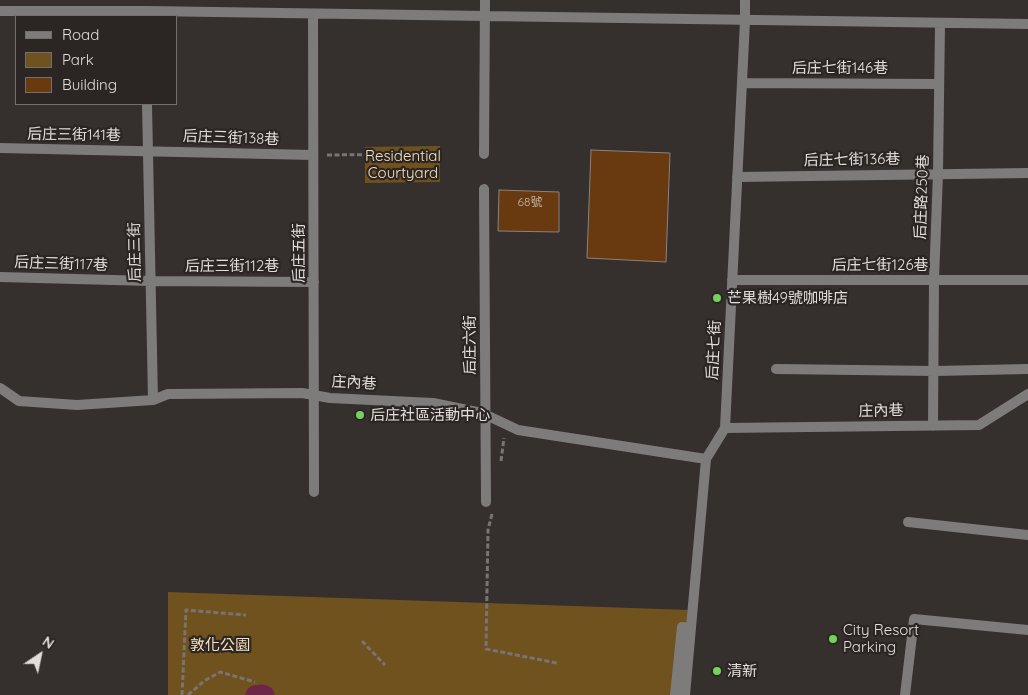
<!DOCTYPE html>
<meta charset="utf-8">
<style>
body{margin:0}
#map{position:relative;width:1028px;height:695px;overflow:hidden;background:#352f2e;font-family:Quicksand,sans-serif}
canvas{display:block}
.legend{position:absolute;left:15px;top:15px;width:162px;height:90px;box-sizing:border-box;background:#2b2624;border:1px solid #746f6e;margin:0;padding:6px 9px;list-style:none;font-size:15px;color:#e1dddc}
.legend li{display:flex;align-items:center;gap:10px;height:25px}
.legend b{width:25px;border:1px solid #746f6e}
.north{position:absolute;left:15px;top:630px;width:50px;height:50px;-webkit-text-stroke:4px #2b2624;paint-order:stroke;rotate:34deg;font-size:14px;font-weight:700;line-height:20px;text-align:center;color:#e1dddc}
.north::after{content:'';display:block;margin:auto;width:18px;height:22px;background:#e1dddc;clip-path:polygon(50% 0,100% 100%,50% 72%,0 100%)}
</style>
<div id="map">
<canvas width="1028" height="695"></canvas>
<ul class="legend">
<li><b style="height:6px;background:#7e7b7b"></b>Road</li>
<li><b style="height:14px;background:#70521f"></b>Park</li>
<li><b style="height:14px;background:#693a10"></b>Building</li>
</ul>
<div class="north">N</div>
</div>
<script>
const ctx = document.querySelector('canvas').getContext('2d');
ctx.lineJoin = 'round';
function fillPath(path, color) {
  ctx.fillStyle = color;
  ctx.fill(path, 'evenodd');
}
function shape(rows) {
  const path = new Path2D();
  for (const r of rows) {
    path.moveTo(r[0], r[1]);
    for (let i = 2; i < r.length; i += 2) path.lineTo(r[i], r[i + 1]);
  }
  return path;
}
function strokePath(path, color, width, dash) {
  ctx.strokeStyle = color;
  ctx.lineWidth = width;
  ctx.lineCap = dash ? 'butt' : 'round';
  ctx.setLineDash(dash || []);
  ctx.stroke(path);
}
function label(font, color, halo, rows, align = 'center') {
  ctx.font = font + ' Quicksand,"Noto Sans TC",sans-serif';
  ctx.lineWidth = 4.5;
  ctx.setLineDash([]);
  ctx.textBaseline = 'middle';
  ctx.strokeStyle = halo;
  ctx.fillStyle = color;
  for (const [text, x, y, turn = 0] of rows) {
    ctx.save();
    ctx.translate(x, y);
    ctx.rotate((+turn || 0) * Math.PI / 180);
    ctx.textAlign = isNaN(turn) ? turn : align;
    if (halo) ctx.strokeText(text, 0, 0);
    ctx.fillText(text, 0, 0);
    ctx.restore();
  }
}
fillPath(shape([
 [440,146,440,182,365,183,365,147],
 [168,592,690,610,682,695,168,695]
]), '#70521f');
strokePath(shape([
 [255,695,262,694,265,695]
]), '#6d2646', 19);
const building = shape([
 [591,150,670,153,666,262,587,258,591,150],
 [499,190,559,192,559,232,498,231,499,190]
]);
fillPath(building, '#693a10');
strokePath(building, '#89837f', 1);
strokePath(shape([
 [327,155,437,154],
 [501,461,504,438],
 [492,514,488,530,486,649,557,663],
 [362,641,385,665],
 [182,695,186,610,246,615],
 [188,695,204,681,220,672,255,682]
]), '#797473', 3, [5, 2.5]);
strokePath(shape([
 [0,11,147,11,1028,24],
 [313,14,314,492],
 [742,83,938,84],
 [147,104,153,400],
 [0,148,313,155],
 [484,154,485,0],
 [737,177,1028,173],
 [484,189,486,502],
 [0,277,150,281,314,282],
 [732,280,1028,280],
 [776,369,935,371,1028,369],
 [0,388,19,401,77,405,153,400,168,394,302,393,330,398,433,403,482,413,518,430,706,459],
 [933,426,934,280,938,173,940,24],
 [725,428,979,425,1028,394],
 [908,522,1028,535],
 [675,695,682,627,691,628],
 [685,695,706,459,725,428,745,21,745,0],
 [905,695,914,619,1028,630]
]), '#7e7b7b', 10);
for (const [x, y, r, color] of [
 [717,298,5,"#74d25c"],
 [360,415,5,"#74d25c"],
 [833,639,5,"#74d25c"],
 [717,671,5,"#74d25c"]
]) {
  const dot = new Path2D();
  dot.arc(x, y, r, 0, 2 * Math.PI);
  ctx.fillStyle = color;
  ctx.fill(dot);
  strokePath(dot, '#2b2624', 2);
}
label('12px', '#c3b4a9', null, [
 ["68號",530,202]
]);
label('15px', '#e1dddc', '#2b2624', [
 ["后庄七街146巷",840,68],
 ["后庄三街141巷",74,135,1],
 ["后庄三街138巷",231,138,2],
 ["后庄七街136巷",852,160,-1],
 ["后庄路250巷",922,197,-88],
 ["后庄三街",135,252,-91],
 ["后庄五街",299,253,-90],
 ["后庄三街117巷",61,264,2],
 ["后庄七街126巷",880,265],
 ["后庄三街112巷",232,266],
 ["后庄六街",470,345,-90],
 ["后庄七街",714,350,-87],
 ["庄內巷",354,383,3],
 ["庄內巷",881,411,-1]
]);
label('15px', '#f8e0bb', '#2b2624', [
 ["Residential",403,156],
 ["Courtyard",403,173],
 ["敦化公園",220,645]
]);
label('15px', '#e1dddc', '#2b2624', [
 ["芒果樹49號咖啡店",727,298],
 ["后庄社區活動中心",370,415],
 ["City Resort",843,630],
 ["Parking",843,647],
 ["清新",727,671]
], 'left');
</script>
